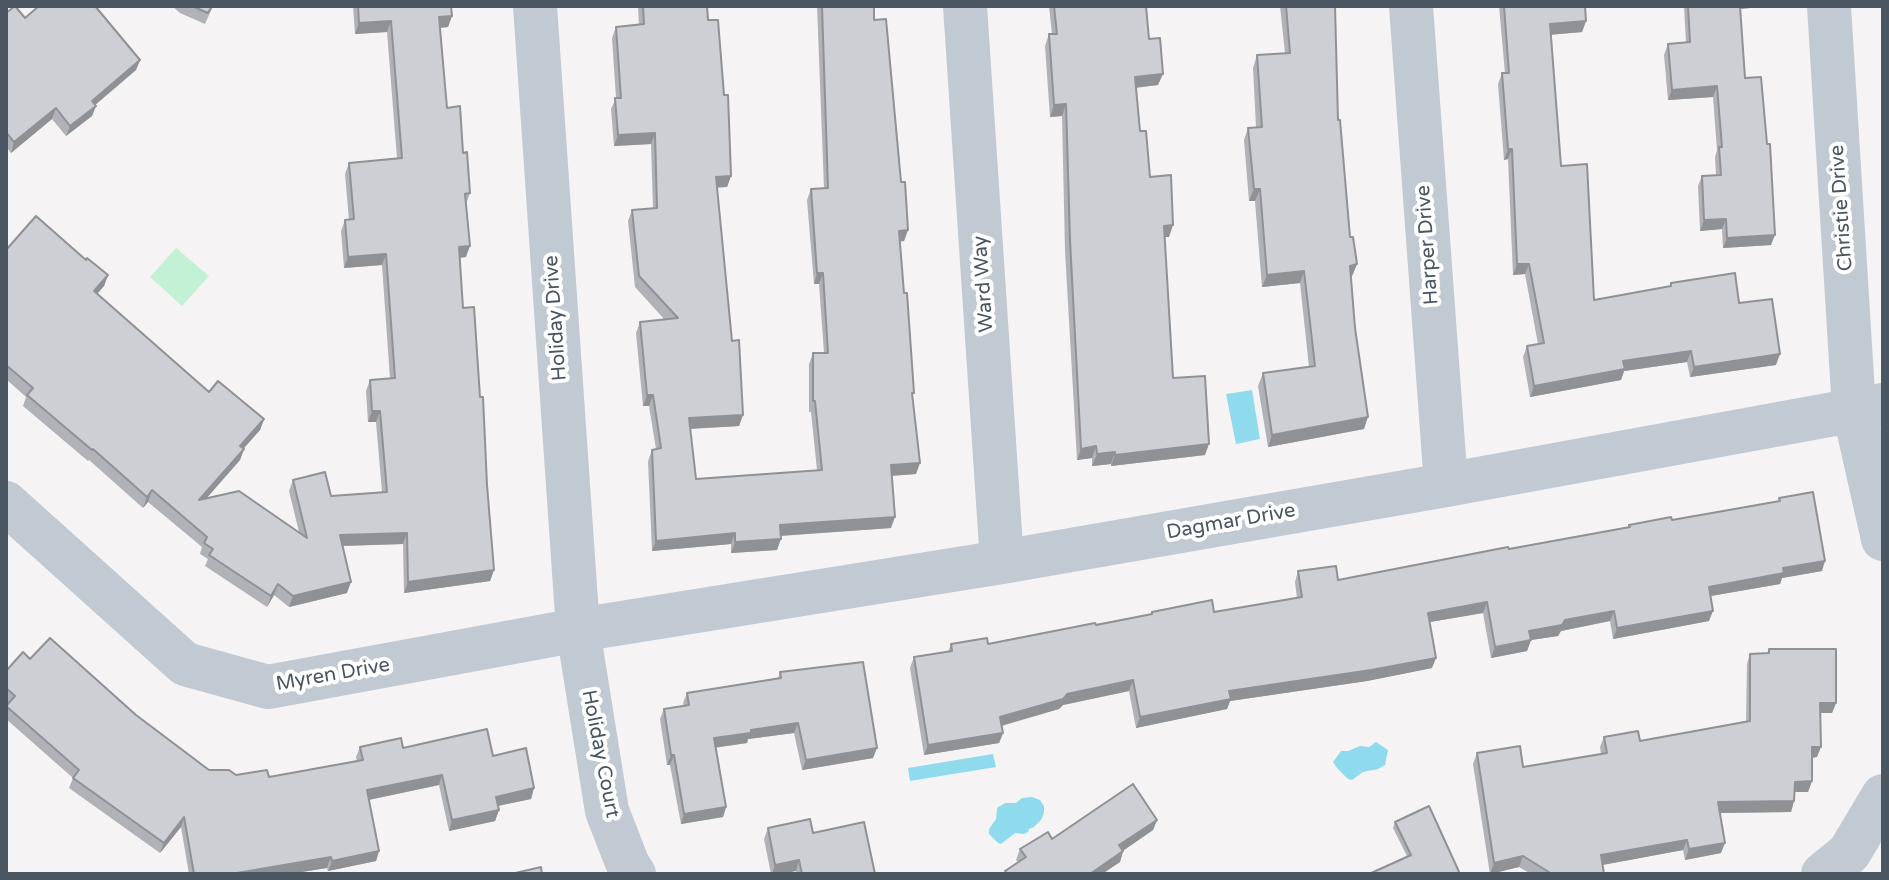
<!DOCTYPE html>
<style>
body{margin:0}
#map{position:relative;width:1889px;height:880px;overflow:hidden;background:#f5f3f3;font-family:"Varela Round",sans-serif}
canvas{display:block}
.frame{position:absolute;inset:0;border:8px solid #4a5661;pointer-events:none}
</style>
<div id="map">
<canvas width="1889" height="880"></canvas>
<div class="frame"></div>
</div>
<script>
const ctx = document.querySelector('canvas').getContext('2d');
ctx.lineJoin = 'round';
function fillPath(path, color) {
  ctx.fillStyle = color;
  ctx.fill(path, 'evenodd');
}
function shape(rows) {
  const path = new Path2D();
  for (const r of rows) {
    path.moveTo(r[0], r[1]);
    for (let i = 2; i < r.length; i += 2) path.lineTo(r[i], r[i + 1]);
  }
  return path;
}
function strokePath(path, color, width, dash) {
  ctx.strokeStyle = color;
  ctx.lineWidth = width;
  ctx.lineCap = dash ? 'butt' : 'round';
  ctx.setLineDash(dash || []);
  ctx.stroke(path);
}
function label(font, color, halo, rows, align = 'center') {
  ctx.font = font + ' "Varela Round",sans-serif';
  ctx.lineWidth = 8;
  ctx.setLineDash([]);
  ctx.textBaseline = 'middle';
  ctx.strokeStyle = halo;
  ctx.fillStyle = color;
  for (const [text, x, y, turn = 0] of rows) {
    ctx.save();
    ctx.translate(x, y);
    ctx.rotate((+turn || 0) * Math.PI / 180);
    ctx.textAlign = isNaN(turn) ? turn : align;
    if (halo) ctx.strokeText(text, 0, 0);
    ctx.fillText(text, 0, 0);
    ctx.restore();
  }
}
fillPath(shape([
 [176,248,209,276,182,306,150,277]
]), '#c3f1d5');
fillPath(shape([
 [1252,390,1260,439,1236,444,1226,394],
 [1376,742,1388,750,1385,765,1378,769,1363,772,1352,780,1348,779,1337,768,1333,762,1341,751,1348,751,1360,746,1369,747],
 [993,754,996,767,910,781,908,768],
 [1032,797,1040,800,1044,806,1044,813,1041,820,1034,827,1029,829,1028,832,1024,834,1015,833,1001,844,998,843,989,834,989,829,996,819,997,808,1005,803,1016,803,1022,798]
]), '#90daee');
strokePath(shape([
 [535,6,578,630,607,811,628,865,634,874],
 [965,6,1002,562],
 [1411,6,1446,485],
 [1829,6,1854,410,1883,539],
 [6,503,185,664,268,687,578,630,1002,562,1446,485,1883,405],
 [1823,874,1849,853,1883,796]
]), '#c1cad2', 44);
fillPath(shape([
 [172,6,213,6,205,24,180,13],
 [353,6,451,6,452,16,448,27,440,28,447,108,463,153,470,193,466,204,466,257,460,258,463,308,487,485,494,570,490,581,404,593,403,544,343,546,347,593,289,607,274,595,267,607,205,566,208,559,200,554,202,547,148,502,143,508,89,460,88,461,23,406,26,397,6,379,6,250,86,260,108,275,104,286,97,294,209,392,264,419,260,430,244,448,240,460,206,499,299,532,289,491,293,480,331,496,382,492,376,422,368,422,366,391,370,380,390,379,382,265,344,268,341,231,345,220,349,220,345,174,349,163,397,158,387,32,355,34],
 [638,6,707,6,731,176,727,187,717,187,732,341,743,415,739,426,690,429,696,479,817,470,811,412,809,412,809,364,813,353,824,353,819,284,814,284,807,200,811,189,824,188,817,6,874,6,874,20,908,230,904,241,900,241,913,396,916,474,892,476,891,528,781,536,777,550,731,553,731,544,652,551,648,461,652,450,656,449,649,406,643,406,636,333,640,322,665,320,635,287,628,221,632,210,653,208,651,144,614,146,611,109,616,98,612,38,616,27,639,25],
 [1049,6,1146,6,1149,39,1158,85,1136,88,1140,131,1150,177,1169,237,1164,237,1173,378,1205,455,1111,466,1111,464,1092,466,1092,458,1077,460,1065,251,1062,116,1050,117,1045,46,1049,34,1052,34],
 [1280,6,1335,6,1338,120,1350,237,1357,264,1352,276,1351,276,1364,429,1268,447,1258,386,1263,373,1309,367,1300,283,1262,287,1255,201,1249,201,1244,140,1248,128,1256,127,1253,68,1257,55,1285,53],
 [1499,6,1585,6,1586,21,1582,32,1550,35,1561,166,1594,300,1670,286,1671,283,1739,303,1776,365,1690,377,1687,362,1624,371,1621,380,1530,397,1523,357,1527,346,1538,344,1525,274,1513,275,1508,159,1504,160,1498,84,1502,73,1505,73],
 [1684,6,1751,6,1750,8,1740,9,1745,78,1771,245,1723,248,1722,229,1700,231,1698,186,1702,176,1716,175,1715,157,1717,150,1713,97,1668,100,1664,55,1668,44,1686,43],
 [6,13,25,18,140,60,136,70,95,105,92,116,66,136,52,119,11,153,6,147],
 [1779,498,1822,571,1782,578,1780,584,1710,596,1709,621,1613,639,1610,621,1561,631,1558,636,1531,640,1527,651,1491,658,1483,613,1430,622,1432,668,1367,681,1230,701,1227,709,1136,728,1129,691,1063,705,1059,709,1002,726,1003,733,999,743,924,755,910,668,914,657,948,652,951,644,988,644,1151,614,1152,612,1214,612,1297,598,1295,582,1298,571,1338,580,1628,527,1629,525,1672,520,1778,501],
 [1769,649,1836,703,1832,713,1820,713,1817,757,1812,758,1812,781,1808,792,1795,792,1794,801,1791,812,1720,813,1721,853,1685,860,1683,850,1602,865,1604,874,1531,874,1519,867,1490,874,1473,764,1477,753,1523,767,1601,754,1600,747,1604,737,1640,741,1746,721,1747,664,1750,654,1767,653],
 [30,659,136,715,209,770,236,775,269,777,357,761,356,757,360,747,403,748,493,756,534,788,531,799,498,806,499,810,495,821,449,831,439,785,369,800,379,851,376,861,328,871,327,868,289,874,189,874,181,827,160,853,69,788,73,778,6,719,6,706,8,704,6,702,6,671],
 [780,672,873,758,802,770,794,733,748,739,747,743,715,748,726,807,723,817,681,824,670,765,667,765,660,719,664,709,684,706,683,703,687,693,778,678],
 [1157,820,1153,830,1123,851,1120,862,1102,874,1004,874,1005,871,1018,862,1016,860,1020,849,1052,839],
 [1395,822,1460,874,1407,856,1393,828],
 [768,828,813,833,875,874,796,874,796,871,779,874,771,874,764,839]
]), '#b0b2b7');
fillPath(shape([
 [1737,6,1751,6,1750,8,1736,9],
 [452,16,448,27,435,28,439,17],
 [391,21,387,32,355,34,359,23],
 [1586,21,1582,32,1546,35,1550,24],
 [140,60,136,70,88,111,92,101],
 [1163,74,1158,85,1130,88,1135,77],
 [1717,86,1713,97,1668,100,1672,90],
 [1066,104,1062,116,1050,117,1054,105],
 [96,106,92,116,66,136,70,126],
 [56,108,52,119,11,153,14,142],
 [655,133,651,144,614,146,618,135],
 [1508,149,1512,149,1508,159,1504,160],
 [731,176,727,187,712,188,716,177],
 [1254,189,1260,189,1255,201,1249,201],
 [1726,219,1722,229,1700,231,1704,220],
 [1173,225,1169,237,1159,237,1164,226],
 [908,230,904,241,895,242,899,231],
 [1775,235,1771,245,1723,248,1727,238],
 [470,246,466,257,455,258,459,247],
 [386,254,382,265,344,268,348,257],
 [1357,264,1352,276,1346,278,1350,266],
 [1517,264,1529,264,1525,274,1513,275],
 [1304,271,1300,283,1262,287,1267,275],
 [817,273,823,273,819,284,814,284],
 [108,275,104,286,90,302,94,291],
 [1691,351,1687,362,1624,371,1621,380,1530,397,1534,386,1623,361],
 [1780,354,1776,365,1690,377,1694,367],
 [647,395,653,395,649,406,643,406],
 [372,411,380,411,376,422,368,422],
 [743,415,739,426,685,429,689,418],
 [1368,417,1364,429,1268,447,1272,435],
 [264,419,260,430,236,457,240,446],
 [1209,444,1205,455,1111,466,1115,455],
 [1096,446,1092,458,1077,460,1081,449],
 [244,449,240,460,195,511,199,500],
 [1115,452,1111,464,1092,466,1097,454],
 [920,463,916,474,887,476,891,465],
 [152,490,148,502,143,508,147,497],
 [895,517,891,528,776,536,780,525],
 [407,533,403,544,336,546,340,535],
 [735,533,731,544,652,551,656,541],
 [781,539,777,550,731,553,735,542],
 [1825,561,1822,571,1782,578,1780,584,1705,597,1709,587,1783,568],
 [494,570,490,581,404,593,408,582],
 [351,582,347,593,289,607,293,596],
 [278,584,274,595,267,607,271,596],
 [1487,602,1483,613,1424,623,1428,613],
 [1614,611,1610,621,1561,631,1558,636,1531,640,1527,651,1491,658,1495,647,1529,631,1565,620],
 [1713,611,1709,621,1613,639,1617,628],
 [1436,658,1432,668,1367,681,1230,701,1227,709,1136,728,1140,717,1229,691],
 [1133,680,1129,691,1063,705,1059,709,996,727,1000,717,1067,694],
 [1820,703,1836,703,1832,713,1817,713],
 [798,723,794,733,748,739,747,743,710,748,714,738,751,730],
 [1003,733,999,743,924,755,928,745],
 [1812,747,1821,747,1817,757,1808,758],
 [877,748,873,758,802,770,806,760],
 [671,755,674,755,670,765,667,765],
 [442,775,439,785,363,801,367,790],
 [1812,781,1808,792,1791,792,1795,782],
 [534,788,531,799,492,807,496,797],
 [1794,801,1791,812,1714,813,1718,802],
 [726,807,723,817,681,824,684,814],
 [499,810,495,821,449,831,452,820],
 [184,817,181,827,160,853,164,843],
 [1157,820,1153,830,1115,856,1119,845],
 [1687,840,1683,850,1597,866,1601,855],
 [1725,843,1721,853,1685,860,1689,849],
 [379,851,376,861,328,871,332,861],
 [1123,851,1120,862,1102,874,1090,874],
 [1523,856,1519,867,1490,874,1494,863],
 [331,857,327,868,289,874,231,874],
 [799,860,796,871,779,874,772,874,775,865]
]), '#909195');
const building = shape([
 [15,6,25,18,39,6,95,6,140,60,92,101,96,106,70,126,56,108,14,142,6,132,6,13,15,6],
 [192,6,212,6,208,13,192,6],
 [358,6,451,6,452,16,439,17,447,108,460,106,463,153,467,152,470,193,465,194,470,246,459,247,463,308,474,307,480,397,483,397,487,485,494,570,408,582,407,533,340,535,351,582,293,596,278,584,271,596,209,555,213,549,204,543,207,537,152,490,147,497,93,449,92,450,27,395,33,388,6,365,6,250,36,216,86,260,87,258,108,275,94,291,209,392,218,381,264,419,240,446,244,449,199,500,239,491,307,538,293,480,325,472,331,496,387,492,380,411,372,411,370,380,395,378,386,254,348,257,345,220,354,219,349,163,402,158,391,21,359,23,358,6],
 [643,6,707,6,708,20,718,20,724,95,728,95,731,176,716,177,732,341,739,340,743,415,689,418,696,479,822,470,815,401,813,401,813,353,828,353,823,273,817,273,811,189,828,188,822,6,874,6,874,20,886,19,901,182,905,182,908,230,899,231,904,293,907,293,914,393,912,393,920,463,891,465,895,517,780,525,781,539,735,542,735,533,656,541,652,450,661,448,653,395,647,395,640,322,678,318,639,276,632,210,657,208,655,133,618,135,615,98,621,98,616,27,644,24,643,6],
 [1054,6,1146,6,1149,39,1160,38,1163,74,1135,77,1140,131,1146,131,1150,177,1171,175,1173,225,1164,226,1173,378,1205,376,1209,444,1115,455,1115,452,1097,454,1096,446,1081,449,1070,240,1066,104,1054,105,1049,34,1057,34,1054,6],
 [1286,6,1335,6,1338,120,1340,120,1350,237,1353,237,1357,264,1350,266,1355,328,1368,417,1272,435,1263,373,1315,366,1304,271,1267,275,1260,189,1254,189,1248,128,1262,127,1257,55,1290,53,1286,6],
 [1504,6,1585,6,1586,21,1550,24,1561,166,1587,164,1594,300,1671,286,1671,283,1735,273,1739,303,1772,299,1780,354,1694,367,1691,351,1623,361,1625,369,1534,386,1527,346,1544,343,1529,264,1517,264,1512,149,1508,149,1502,73,1509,73,1504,6],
 [1688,6,1740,6,1745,78,1761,77,1767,144,1770,144,1775,235,1727,238,1726,219,1704,220,1702,176,1721,175,1719,147,1722,147,1717,86,1672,90,1668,44,1690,42,1688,6],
 [1813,492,1825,561,1783,568,1784,573,1709,587,1713,611,1617,628,1614,611,1565,620,1562,625,1529,631,1531,640,1495,647,1487,602,1428,613,1436,658,1371,670,1229,691,1231,699,1140,717,1133,680,1067,694,1063,699,1000,717,1003,733,928,745,914,657,952,651,951,644,987,638,988,644,1095,623,1096,625,1152,614,1152,612,1212,600,1214,612,1302,597,1298,571,1336,566,1338,580,1508,547,1509,549,1630,527,1629,525,1671,517,1672,520,1780,501,1779,498,1813,492],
 [50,638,136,715,209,770,229,770,236,775,267,770,269,777,363,760,360,747,401,738,403,748,487,729,493,756,526,748,534,788,496,797,499,810,452,820,442,775,367,790,379,851,332,861,331,857,231,874,194,874,184,817,164,843,73,778,79,770,6,706,15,696,6,688,6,671,23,652,30,659,50,638],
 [1769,649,1836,649,1836,703,1820,703,1821,747,1812,747,1812,781,1795,782,1794,801,1718,802,1725,843,1689,849,1687,840,1601,855,1604,874,1552,874,1523,856,1494,863,1477,753,1520,746,1523,767,1607,753,1604,737,1638,731,1640,741,1750,721,1750,654,1769,653,1769,649],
 [863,662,877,748,806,760,798,723,751,730,751,733,714,738,726,807,684,814,674,755,671,755,664,709,689,705,687,693,781,678,780,672,863,662],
 [1133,784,1157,820,1119,845,1123,851,1090,874,1007,874,1005,871,1026,857,1020,849,1048,832,1052,839,1133,784],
 [1429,806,1460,874,1369,874,1411,855,1395,822,1429,806],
 [810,819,813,833,864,822,875,874,802,874,799,860,775,865,768,828,810,819],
 [541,867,542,874,511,874,541,867]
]);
fillPath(building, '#cdcfd5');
strokePath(building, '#909195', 2);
label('20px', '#4a5661', '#fff', [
 ["Christie Drive",1842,208,-94],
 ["Harper Drive",1428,245,-94],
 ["Ward Way",984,284,-94],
 ["Holiday Drive",556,318,-94],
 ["Dagmar Drive",1231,522,-10],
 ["Myren Drive",333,675,-10],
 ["Holiday Court",600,754,79]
]);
</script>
